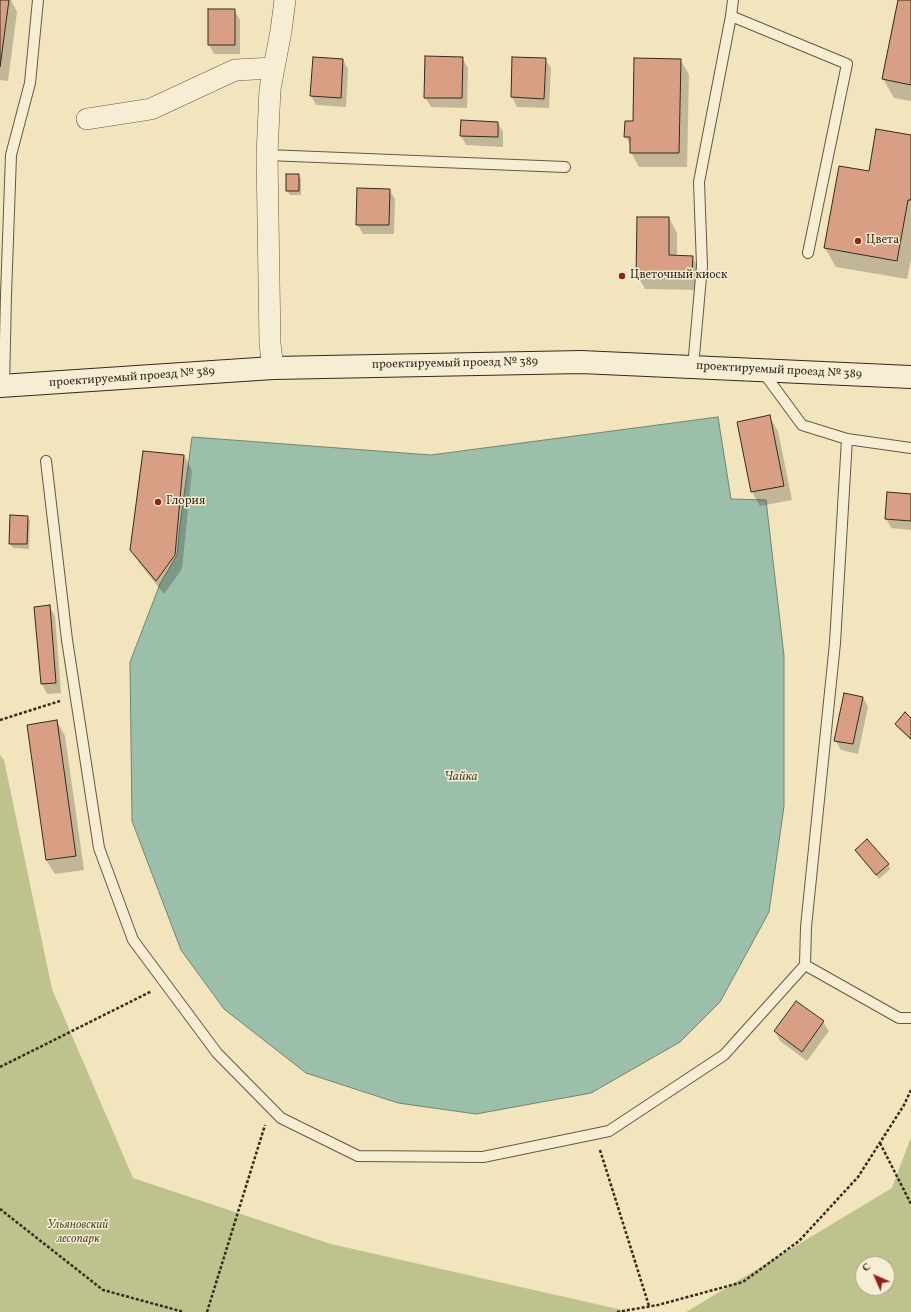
<!DOCTYPE html>
<meta charset="utf-8">
<style>
body{margin:0}
#map{position:relative;width:911px;height:1312px;overflow:hidden;background:#f2e4bd;font-family:Vollkorn,serif}
canvas{display:block}
.north{position:absolute;left:855px;top:1256px;width:40px;height:40px;box-sizing:border-box;background:#f7edd4;border:1px solid #a99f8a;border-radius:50%;rotate:315deg;font-size:11px;font-weight:700;line-height:16px;text-align:center;color:#352a1c}
.north::after{content:'';display:block;margin:auto;width:14px;height:18px;background:#8f2418;clip-path:polygon(50% 0,100% 100%,50% 72%,0 100%)}
</style>
<div id="map">
<canvas width="911" height="1312"></canvas>
<div class="north">С</div>
</div>
<script>
const ctx = document.querySelector('canvas').getContext('2d');
ctx.lineJoin = 'round';
function fillPath(path, color) {
  ctx.fillStyle = color;
  ctx.fill(path, 'evenodd');
}
function shape(rows) {
  const path = new Path2D();
  for (const r of rows) {
    path.moveTo(r[0], r[1]);
    for (let i = 2; i < r.length; i += 2) path.lineTo(r[i], r[i + 1]);
  }
  return path;
}
function strokePath(path, color, width, dash) {
  ctx.strokeStyle = color;
  ctx.lineWidth = width;
  ctx.lineCap = dash ? 'butt' : 'round';
  ctx.setLineDash(dash || []);
  ctx.stroke(path);
}
function label(font, color, halo, rows, align = 'center') {
  ctx.font = font + ' Vollkorn,serif';
  ctx.lineWidth = 3;
  ctx.setLineDash([]);
  ctx.textBaseline = 'middle';
  ctx.strokeStyle = halo;
  ctx.fillStyle = color;
  for (const [text, x, y, turn = 0] of rows) {
    ctx.save();
    ctx.translate(x, y);
    ctx.rotate((+turn || 0) * Math.PI / 180);
    ctx.textAlign = isNaN(turn) ? turn : align;
    if (halo) ctx.strokeText(text, 0, 0);
    ctx.fillText(text, 0, 0);
    ctx.restore();
  }
}
fillPath(shape([
 [0,755,4,760,52,989,133,1178,331,1244,631,1312,0,1312],
 [911,1137,911,1312,686,1312,892,1188],
 [863,1264,887,1264,887,1288,863,1288]
]), '#bec38e');
const water = shape([
 [718,417,731,499,766,500,784,656,784,806,769,912,720,1002,680,1042,591,1093,476,1114,398,1103,306,1073,224,1009,181,950,132,821,130,662,160,584,177,555,180,525,192,437,431,455,718,417]
]);
fillPath(water, '#9cbfab');
strokePath(water, '#738372', 1);
fillPath(shape([
 [0,0,11,0,17,12,8,81,0,80],
 [899,0,911,0,911,101,894,98,883,79],
 [234,10,240,20,240,54,214,54,209,45],
 [462,58,468,68,467,108,431,107,425,97],
 [513,58,545,59,551,68,549,108,517,107,512,97],
 [343,60,348,69,346,107,316,105,311,96],
 [680,60,689,74,687,167,639,167,631,152,631,146,625,136,634,122],
 [498,123,503,132,503,147,466,145,461,136],
 [911,136,911,259,907,279,836,267,825,248,870,172],
 [299,175,301,179,301,195,290,195,287,191],
 [389,190,395,199,394,234,363,234,357,224],
 [669,218,677,233,677,257,692,257,700,271,700,290,645,289,637,275],
 [769,416,778,431,792,500,760,506,752,492,738,423],
 [184,455,192,470,182,569,164,594,140,564,131,550],
 [911,495,911,530,891,528,886,518],
 [27,517,30,521,29,549,13,548,10,543],
 [49,606,55,616,61,693,47,694,42,684,36,607],
 [863,697,868,707,858,754,841,750,835,740],
 [911,719,911,740,898,728,896,724],
 [57,721,65,736,84,870,55,874,46,860],
 [856,851,888,864,890,869,879,879],
 [823,1022,829,1031,807,1061,780,1041,775,1031]
]), '#0003');
const building = shape([
 [0,0,9,0,0,67,0,0],
 [898,0,911,0,911,85,882,79,898,0],
 [208,9,235,9,235,45,208,45,208,9],
 [425,56,463,57,462,98,424,98,425,56],
 [313,57,343,59,341,98,310,96,313,57],
 [512,57,546,58,544,99,511,97,512,57],
 [634,58,681,59,679,153,630,153,630,137,624,137,625,121,633,121,634,58],
 [461,120,498,122,498,137,460,136,461,120],
 [876,129,911,135,911,200,908,200,897,261,824,248,839,166,869,171,876,129],
 [286,174,299,174,299,191,286,191,286,174],
 [357,188,390,189,389,225,356,225,357,188],
 [637,217,669,217,669,255,693,256,692,276,636,275,637,217],
 [770,415,784,486,751,492,737,422,770,415],
 [143,451,184,455,175,555,156,581,130,550,143,451],
 [887,492,911,494,911,521,885,519,887,492],
 [10,515,28,516,27,544,9,544,10,515],
 [50,605,56,683,41,684,34,607,50,605],
 [844,693,863,697,853,744,834,741,844,693],
 [905,712,911,718,911,739,895,724,905,712],
 [57,720,76,856,46,860,27,725,57,720],
 [867,839,889,864,876,875,855,850,867,839],
 [796,1001,824,1021,802,1052,774,1031,796,1001]
]);
fillPath(building, '#d89f85');
strokePath(building, '#352a1c', 1);
const lane = shape([
 [731,16,847,64,808,253],
 [267,155,565,167],
 [693,367,702,266,699,182,731,16,733,0],
 [763,372,802,425,847,439,911,448],
 [4,386,6,295,11,155,30,83,38,0],
 [847,439,835,643,806,927,805,965,899,1018,911,1018],
 [46,461,67,640,99,848,133,940,217,1053,281,1118,358,1156,483,1157,609,1131,724,1055,805,965]
]);
const street = shape([
 [87,119,151,109,235,70,274,68],
 [273,368,270,344,267,155,270,89,281,31,285,0]
]);
const secondary = shape([
 [0,386,273,368,581,362,911,377]
]);
strokePath(lane, '#645844', 12);
strokePath(street, '#645844', 22);
strokePath(secondary, '#352a1c', 24);
strokePath(shape([
 [0,720,60,701],
 [0,1067,152,991],
 [880,1143,911,1204],
 [600,1150,649,1306],
 [0,1209,103,1290,184,1312],
 [207,1312,265,1125],
 [617,1312,658,1305,743,1282,799,1241,858,1177,904,1105,911,1090]
]), '#352a1c', 2.5, [3, 2]);
strokePath(lane, '#f7edd4', 10);
strokePath(street, '#f7edd4', 21);
strokePath(secondary, '#f7edd4', 22);
for (const [x, y, r, color] of [
 [858,241,4,"#8f2418"],
 [622,276,4,"#8f2418"],
 [158,502,4,"#8f2418"]
]) {
  const dot = new Path2D();
  dot.arc(x, y, r, 0, 2 * Math.PI);
  ctx.fillStyle = color;
  ctx.fill(dot);
  strokePath(dot, '#f7edd4', 1.5);
}
label('12px', '#352a1c', '#f7edd4', [
 ["Цвета",866,241],
 ["Цветочный киоск",630,276],
 ["Глория",166,502]
], 'left');
label('12px', '#352a1c', '#f7edd4', [
 ["проектируемый проезд № 389",455,364,-1],
 ["проектируемый проезд № 389",779,371,3],
 ["проектируемый проезд № 389",132,378,-4]
]);
label('italic 12px', '#575038', '#f7edd4', [
 ["Ульяновский",78,1226],
 ["лесопарк",78,1240]
]);
label('italic 13px', '#4f4f40', '#f7edd4', [
 ["Чайка",461,778]
]);
</script>
